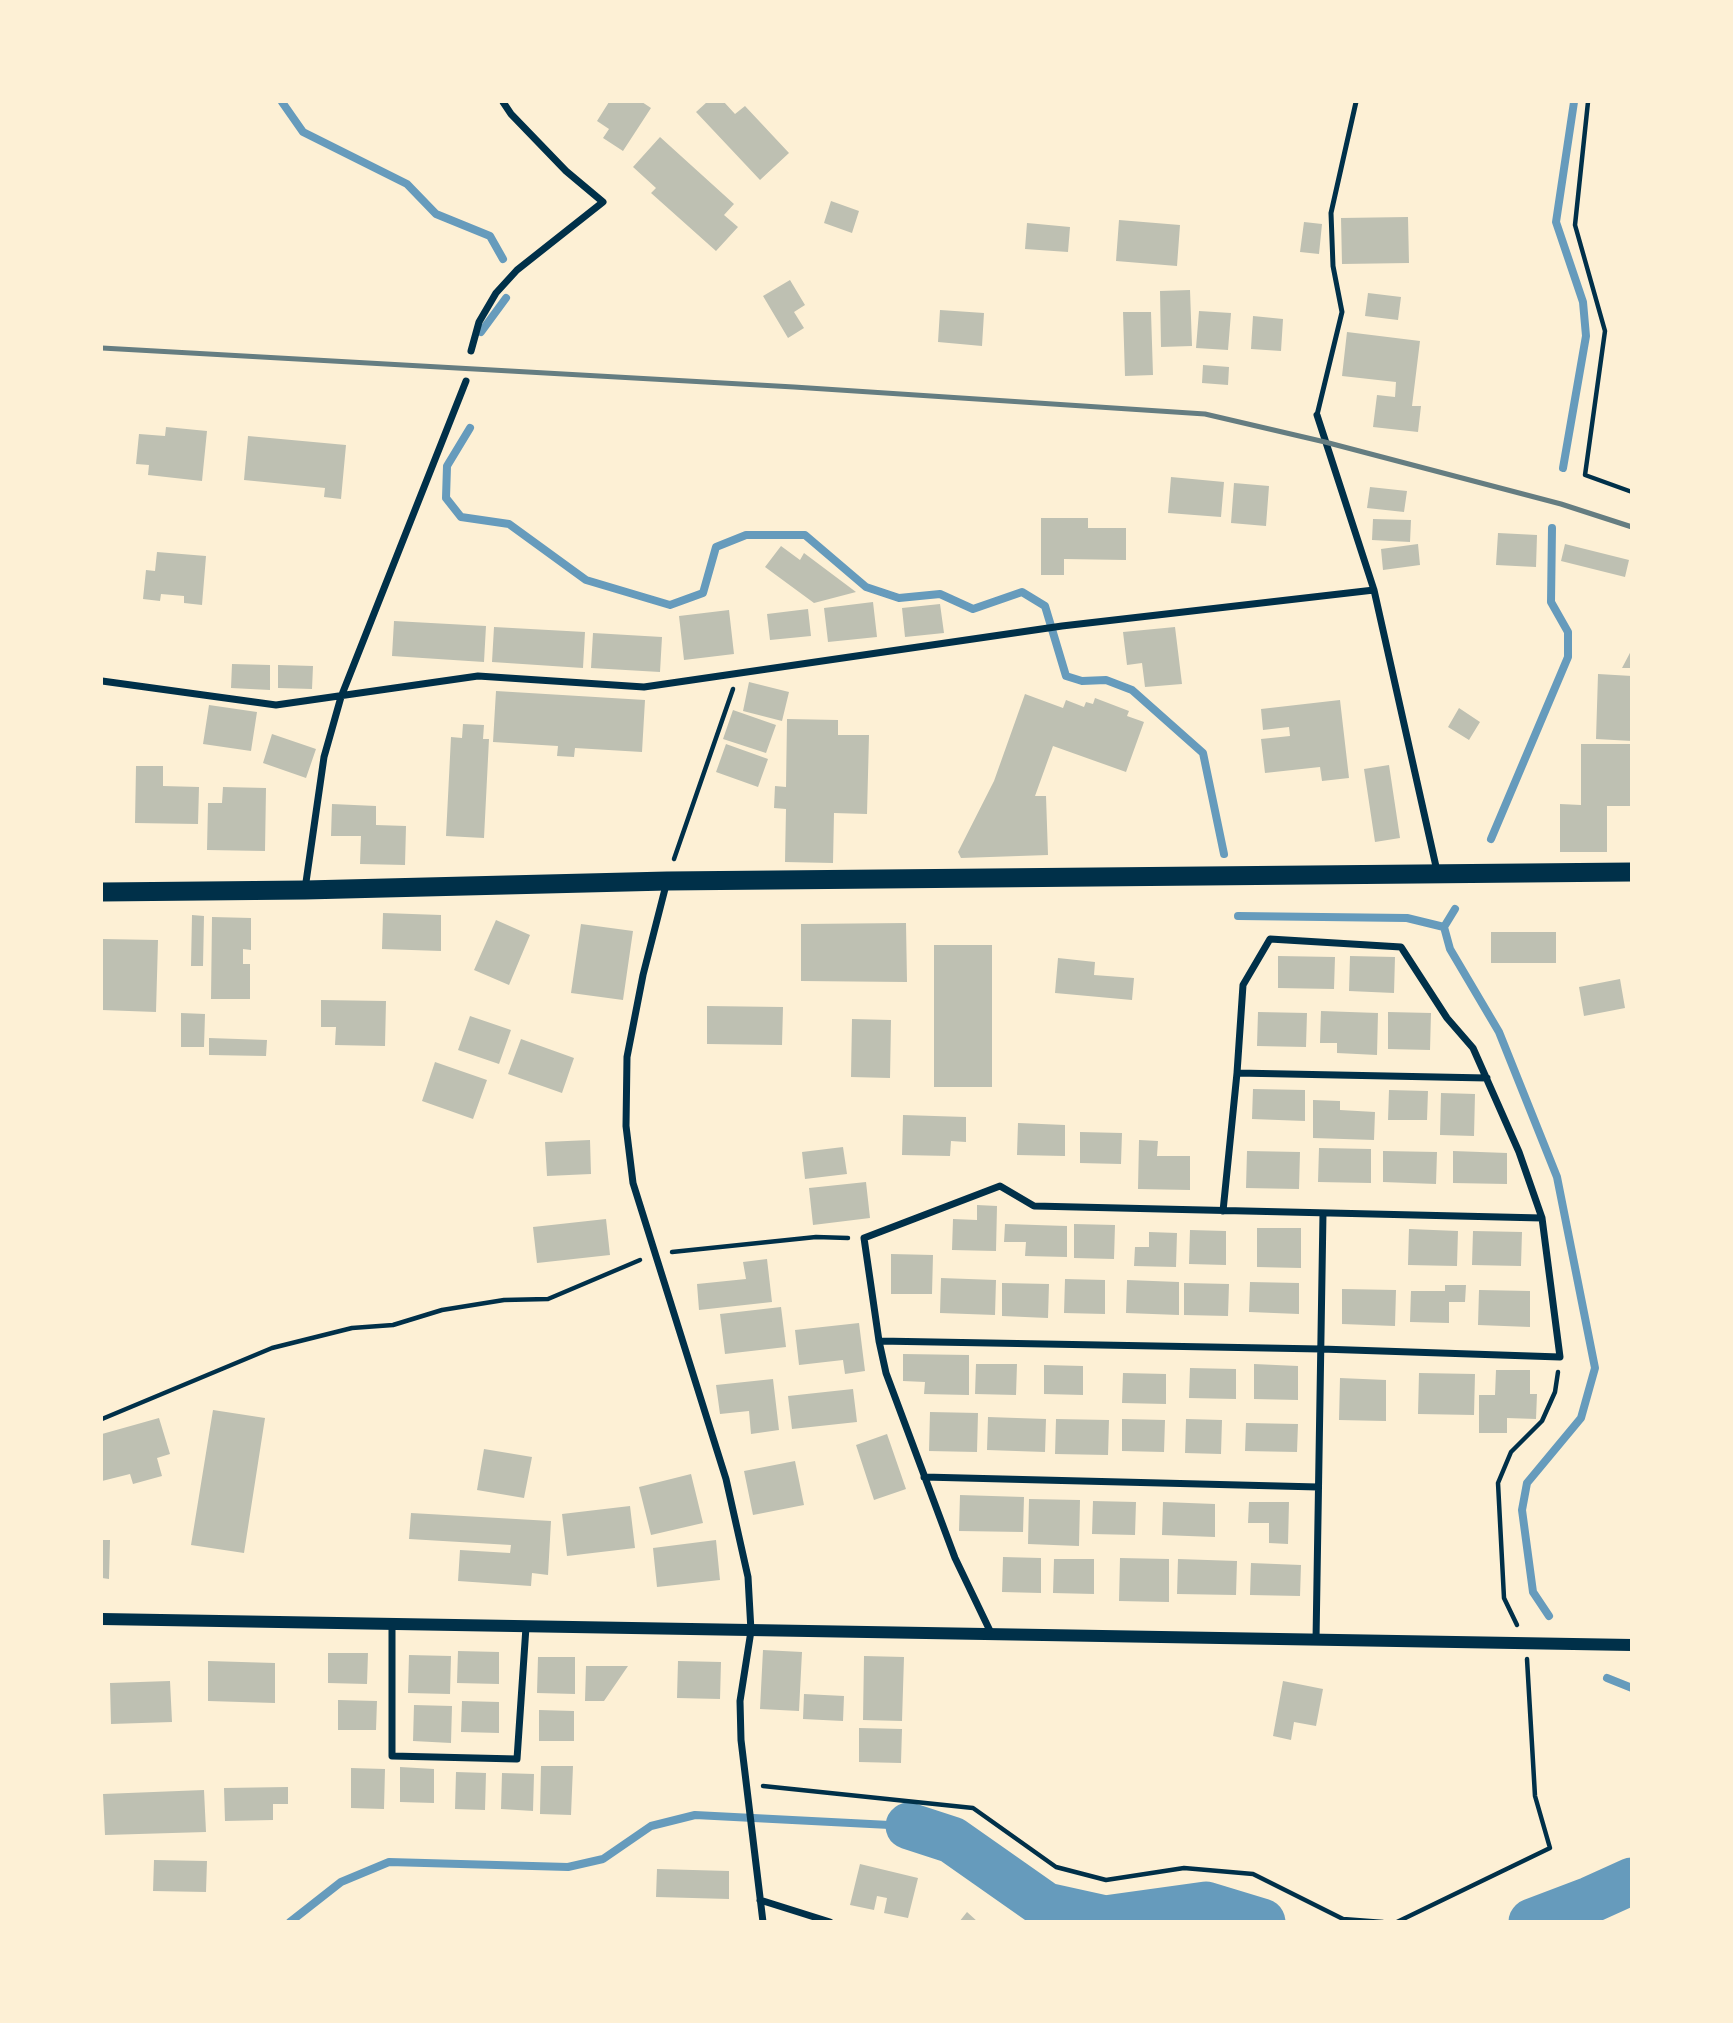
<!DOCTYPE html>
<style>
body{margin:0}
#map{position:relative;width:1733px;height:2023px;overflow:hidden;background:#fdf0d5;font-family:Quicksand,sans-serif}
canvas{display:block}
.frame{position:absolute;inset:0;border:103px solid #fdf0d5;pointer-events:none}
</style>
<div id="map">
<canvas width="1733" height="2023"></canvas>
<div class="frame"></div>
</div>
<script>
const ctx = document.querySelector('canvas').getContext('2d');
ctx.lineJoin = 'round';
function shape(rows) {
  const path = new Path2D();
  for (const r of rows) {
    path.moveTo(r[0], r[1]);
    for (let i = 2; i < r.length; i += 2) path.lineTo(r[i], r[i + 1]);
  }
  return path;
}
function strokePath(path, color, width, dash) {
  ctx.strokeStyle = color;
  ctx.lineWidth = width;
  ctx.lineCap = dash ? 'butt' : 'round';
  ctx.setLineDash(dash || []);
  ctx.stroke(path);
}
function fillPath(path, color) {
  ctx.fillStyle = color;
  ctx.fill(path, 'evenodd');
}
strokePath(shape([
 [282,102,303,132,407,184,436,214,490,236,503,259],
 [481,332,506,298],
 [470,428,447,466,446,498,461,517,509,524,586,580,670,605,703,593,716,547,746,535,805,535,866,587,899,598,940,594,973,609,1022,592,1045,606,1066,676,1082,681,1106,680,1132,690,1203,753,1224,854],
 [1563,468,1586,336,1583,302,1556,222,1574,102],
 [1491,839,1568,657,1568,632,1551,602,1552,528],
 [1455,909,1444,927,1450,949,1499,1032,1557,1177,1595,1368,1581,1418,1527,1483,1522,1510,1533,1592,1549,1616],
 [1238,916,1407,918,1444,927],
 [1607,1678,1632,1688],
 [290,1922,341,1882,389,1862,568,1867,603,1859,651,1826,695,1815,909,1826]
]), '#669bbc', 8);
strokePath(shape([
 [909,1826,952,1840,1046,1906,1105,1919,1206,1905,1262,1922],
 [1532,1922,1590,1900,1632,1881]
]), '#669bbc', 47);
fillPath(shape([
 [609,102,642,102,651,108,623,151,603,138,609,129,597,121],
 [707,102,724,102,735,114,745,106,789,153,760,180,696,112],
 [660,137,734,204,724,215,738,227,716,251,651,193,656,188,633,167],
 [831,201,859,211,852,233,824,223],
 [1408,217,1409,263,1342,264,1341,218],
 [1119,220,1180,225,1177,266,1116,261],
 [1304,222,1322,224,1319,254,1300,252],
 [1027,223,1070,227,1068,252,1025,249],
 [790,280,805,305,794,312,804,328,788,338,763,296],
 [1190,290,1192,346,1161,347,1160,291],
 [1368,293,1401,297,1398,320,1365,316],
 [940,310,984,313,982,346,938,342],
 [1199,311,1231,313,1228,350,1196,348],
 [1123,312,1151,312,1153,375,1125,376],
 [1253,316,1283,319,1281,351,1251,349],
 [1347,332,1420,341,1412,406,1421,406,1418,432,1373,427,1377,395,1395,397,1396,382,1342,376],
 [1203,365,1229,367,1228,385,1202,383],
 [166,427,207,431,202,481,148,475,149,465,136,464,139,434,165,436],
 [248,436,346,445,341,499,324,497,325,488,244,480],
 [1171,477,1224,482,1221,517,1168,513],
 [1234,483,1269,486,1266,526,1231,523],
 [1370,487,1407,491,1404,512,1367,508],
 [1041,518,1088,518,1088,528,1126,528,1126,560,1064,559,1064,575,1041,575],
 [1373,519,1411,520,1410,542,1372,540],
 [1498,533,1537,535,1536,567,1496,565],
 [1418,544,1420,565,1383,570,1381,549],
 [1565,544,1629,560,1625,577,1561,561],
 [781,546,800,560,804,553,856,592,814,603,765,567],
 [157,552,206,556,202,605,184,603,184,596,161,594,160,601,143,599,146,570,155,571],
 [873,602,877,637,828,642,824,608],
 [940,604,944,633,905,637,902,608],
 [808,609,811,636,770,640,767,614],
 [729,610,734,654,684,660,679,616],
 [394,621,486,626,484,662,392,656],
 [494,627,585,632,583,668,492,662],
 [1175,627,1182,684,1145,687,1142,663,1127,665,1123,632],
 [593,633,662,637,660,672,591,668],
 [1632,649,1632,668,1622,668],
 [232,664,270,665,270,690,231,688],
 [278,665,313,666,312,689,278,688],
 [1598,674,1632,676,1632,741,1596,739],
 [749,682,789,692,782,721,743,711],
 [496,691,645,700,642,752,575,748,574,757,557,756,558,746,493,742],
 [1025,694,1063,708,1066,700,1084,707,1086,702,1093,704,1095,698,1129,711,1127,716,1144,722,1126,772,1053,746,1035,796,1046,796,1048,855,961,858,958,852,994,781],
 [1340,700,1349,778,1322,781,1320,767,1265,773,1261,739,1290,736,1289,727,1263,730,1261,709],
 [209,705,257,712,251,751,203,744],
 [1459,708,1480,722,1469,740,1448,727],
 [733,710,776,725,766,753,723,739],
 [787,719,838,720,838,735,869,735,867,814,834,813,833,863,785,862,786,809,774,808,775,786,786,787],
 [463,724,484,725,483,739,489,739,484,838,446,836,451,737,462,738],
 [272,734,316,749,306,778,263,763],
 [726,744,768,759,758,787,716,772],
 [1581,744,1632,744,1632,806,1607,806,1607,852,1560,852,1560,804,1581,805],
 [1389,765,1400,838,1375,842,1364,769],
 [136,766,163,766,163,786,199,787,198,824,135,823],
 [223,787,266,788,265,851,207,850,208,803,222,803],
 [332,804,376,806,376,825,406,826,405,865,360,864,361,836,331,836],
 [383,913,441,915,441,951,382,949],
 [192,915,204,916,203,966,191,966],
 [212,917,251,918,251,950,243,949,243,964,250,964,250,999,211,999],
 [496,920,530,935,509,985,474,970],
 [906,923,907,982,801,981,801,924],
 [581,924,633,931,623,1000,571,993],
 [1491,932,1556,932,1556,963,1491,963],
 [102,939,158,940,156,1012,102,1010],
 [934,945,992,945,992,1087,934,1087],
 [1278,956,1335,957,1334,989,1278,988],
 [1350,956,1395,957,1394,993,1349,991],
 [1058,958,1095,962,1094,975,1134,978,1132,1000,1055,993],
 [1620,979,1625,1008,1584,1016,1579,987],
 [321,1000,386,1001,385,1046,335,1045,336,1027,321,1027],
 [707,1006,783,1007,782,1045,707,1044],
 [1321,1011,1378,1013,1377,1055,1337,1053,1337,1043,1320,1043],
 [1258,1012,1307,1013,1306,1047,1257,1046],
 [1388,1012,1431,1013,1430,1050,1388,1049],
 [181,1013,205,1014,204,1047,181,1047],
 [470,1016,511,1030,499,1064,458,1050],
 [852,1019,891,1020,890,1078,851,1077],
 [209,1038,267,1040,266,1056,209,1055],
 [521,1039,574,1058,562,1093,508,1074],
 [435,1062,487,1080,473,1119,422,1101],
 [1253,1089,1305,1090,1305,1121,1252,1119],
 [1389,1090,1428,1091,1427,1120,1388,1120],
 [1441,1093,1475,1094,1474,1136,1440,1135],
 [1313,1100,1340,1101,1340,1110,1375,1112,1374,1140,1313,1138],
 [903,1115,966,1117,966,1142,951,1141,950,1156,902,1155],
 [1018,1123,1065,1125,1065,1156,1017,1155],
 [1080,1132,1122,1133,1121,1164,1080,1163],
 [590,1140,591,1174,547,1176,545,1142],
 [1139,1140,1158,1141,1157,1156,1190,1156,1190,1190,1138,1189],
 [843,1147,847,1174,805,1179,802,1152],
 [1319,1148,1371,1149,1371,1183,1318,1182],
 [1247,1151,1300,1152,1299,1189,1246,1188],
 [1383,1151,1437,1152,1436,1184,1383,1182],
 [1453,1151,1507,1153,1507,1184,1453,1183],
 [866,1182,870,1218,813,1225,809,1188],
 [977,1205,997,1206,996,1251,952,1250,953,1219,977,1220],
 [606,1219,610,1255,537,1263,533,1227],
 [1005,1224,1067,1226,1067,1257,1025,1256,1026,1242,1004,1242],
 [1074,1224,1115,1225,1114,1259,1074,1258],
 [1257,1228,1301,1228,1301,1268,1257,1267],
 [1409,1229,1458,1231,1457,1266,1408,1265],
 [1190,1230,1226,1231,1226,1265,1189,1264],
 [1473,1231,1522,1232,1521,1266,1472,1265],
 [1149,1232,1177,1233,1176,1267,1134,1266,1135,1247,1149,1247],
 [891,1254,933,1255,932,1294,891,1294],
 [767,1259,772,1302,699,1310,697,1284,746,1279,743,1262],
 [941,1278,996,1280,995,1315,940,1313],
 [1065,1279,1105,1280,1105,1314,1064,1313],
 [1127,1280,1179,1282,1179,1315,1126,1313],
 [1250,1282,1299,1283,1299,1314,1249,1312],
 [1002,1283,1049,1284,1048,1318,1002,1316],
 [1184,1283,1229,1284,1228,1316,1184,1315],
 [1445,1285,1466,1285,1465,1302,1449,1302,1449,1323,1410,1322,1411,1291,1445,1291],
 [1342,1289,1396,1290,1395,1326,1342,1324],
 [1479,1290,1530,1291,1530,1327,1478,1325],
 [781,1307,786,1347,725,1354,720,1314],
 [859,1323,865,1371,845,1374,843,1360,799,1365,795,1330],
 [903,1354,969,1355,969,1395,924,1394,925,1382,903,1381],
 [976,1364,1017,1364,1016,1395,975,1394],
 [1254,1364,1298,1366,1298,1400,1254,1399],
 [1044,1365,1083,1366,1083,1395,1044,1394],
 [1190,1368,1236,1369,1236,1399,1189,1398],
 [1496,1370,1530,1370,1530,1394,1537,1394,1536,1419,1507,1418,1507,1433,1479,1433,1479,1395,1495,1395],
 [1123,1373,1166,1374,1166,1404,1122,1403],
 [1419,1373,1475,1374,1474,1415,1418,1414],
 [1340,1378,1386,1380,1386,1421,1339,1420],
 [773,1379,779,1430,751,1434,749,1411,720,1414,716,1385],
 [853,1389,857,1422,792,1429,788,1396],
 [213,1410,265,1418,244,1553,191,1545],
 [930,1412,978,1413,977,1452,929,1451],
 [988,1417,1046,1419,1045,1452,987,1450],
 [159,1418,170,1454,157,1458,162,1476,133,1484,130,1474,102,1481,102,1434],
 [1056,1419,1109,1420,1108,1455,1055,1454],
 [1122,1419,1165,1420,1164,1452,1122,1451],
 [1186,1419,1222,1420,1221,1454,1185,1453],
 [1246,1423,1298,1424,1297,1452,1245,1451],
 [887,1434,906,1489,874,1500,856,1445],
 [484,1449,532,1457,524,1498,477,1490],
 [795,1461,804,1505,753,1515,744,1471],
 [691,1474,703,1523,651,1535,639,1487],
 [960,1495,1024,1497,1023,1532,959,1531],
 [1029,1499,1080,1500,1079,1546,1028,1544],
 [1093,1501,1136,1502,1135,1535,1092,1534],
 [1163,1502,1215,1504,1215,1537,1162,1535],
 [1249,1502,1289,1502,1288,1544,1269,1543,1269,1523,1248,1523],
 [630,1506,635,1548,567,1556,562,1514],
 [411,1513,551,1521,548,1575,532,1573,531,1586,458,1581,460,1550,510,1553,511,1545,409,1539],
 [102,1540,110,1540,109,1579,102,1578],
 [716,1540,720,1580,657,1587,653,1548],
 [1003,1557,1041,1558,1041,1593,1002,1592],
 [1120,1558,1169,1559,1169,1602,1119,1601],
 [1054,1559,1094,1559,1094,1594,1053,1593],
 [1178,1559,1237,1561,1236,1595,1177,1594],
 [1251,1563,1301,1565,1300,1596,1250,1595],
 [763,1650,802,1652,799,1711,760,1709],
 [458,1651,499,1652,499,1684,457,1683],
 [328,1653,368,1653,367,1684,328,1683],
 [409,1655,451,1656,450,1694,408,1693],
 [864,1656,904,1657,902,1721,863,1720],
 [538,1657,575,1657,575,1694,537,1693],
 [208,1661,275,1663,275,1703,208,1701],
 [678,1661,721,1662,720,1699,677,1698],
 [586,1666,628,1666,604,1701,585,1701],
 [170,1681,172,1722,111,1724,110,1683],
 [1283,1681,1323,1689,1316,1726,1294,1722,1291,1740,1273,1736],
 [804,1694,844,1696,843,1721,803,1719],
 [338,1700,377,1701,376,1730,338,1730],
 [462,1701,499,1702,499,1733,461,1732],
 [414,1705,452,1706,451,1743,413,1741],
 [539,1710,574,1711,574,1741,539,1741],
 [859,1728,902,1729,901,1763,859,1762],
 [541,1766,573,1766,571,1815,540,1814],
 [400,1767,434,1769,434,1803,400,1802],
 [351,1768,385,1769,384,1809,351,1808],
 [456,1772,486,1773,485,1810,455,1809],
 [502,1773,534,1774,533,1811,501,1809],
 [288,1787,288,1804,273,1804,273,1820,225,1821,224,1788],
 [204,1790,206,1832,105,1835,103,1794],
 [154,1860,207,1861,206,1892,153,1891],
 [860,1864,918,1878,908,1918,884,1913,887,1898,877,1896,874,1910,850,1905],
 [657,1869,729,1871,729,1899,656,1897],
 [967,1912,978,1922,959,1922]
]), '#bec0b2');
strokePath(shape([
 [1588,102,1575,225,1605,331,1585,475,1632,492],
 [674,859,733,689],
 [672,1252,816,1237,848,1238],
 [102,1419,272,1348,352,1328,393,1325,442,1310,504,1300,548,1299,640,1260],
 [1517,1625,1504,1598,1498,1483,1511,1452,1542,1421,1555,1392,1558,1372],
 [763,1786,973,1808,1056,1867,1106,1880,1184,1868,1253,1874,1343,1919,1383,1922],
 [1397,1922,1550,1848,1535,1796,1527,1659]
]), '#003049', 4.5);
strokePath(shape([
 [1317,415,1342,312,1333,266,1331,213,1356,102]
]), '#003049', 5);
strokePath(shape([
 [471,351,479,322,496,293,517,270,603,202,566,171,511,114,503,102],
 [1317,415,1374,590,1437,871],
 [102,681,276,705,478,676,644,687,1062,626,1374,590],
 [666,885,643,975,627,1057,626,1126,633,1183,726,1479,748,1577,751,1631,740,1701,741,1740,763,1922],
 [305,889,324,757,341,697,466,381],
 [1223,1211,1237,1073,1487,1078],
 [879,1341,1321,1349,1560,1357,1542,1218,1519,1152,1473,1048,1447,1018,1401,947,1270,939,1243,985,1237,1073],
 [924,1477,1318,1487],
 [392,1625,392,1756,517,1759,526,1627],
 [992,1635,955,1558,886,1373,879,1341,864,1238,1000,1186,1034,1206,1542,1218],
 [1316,1640,1323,1213],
 [760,1900,830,1922]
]), '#003049', 7);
strokePath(shape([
 [102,1619,1632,1645]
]), '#003049', 12);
strokePath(shape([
 [102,892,305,890,667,881,1632,872]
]), '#003049', 19);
strokePath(shape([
 [102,348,794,387,1205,414,1325,442,1561,504,1632,527]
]), '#657d81', 5);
</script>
